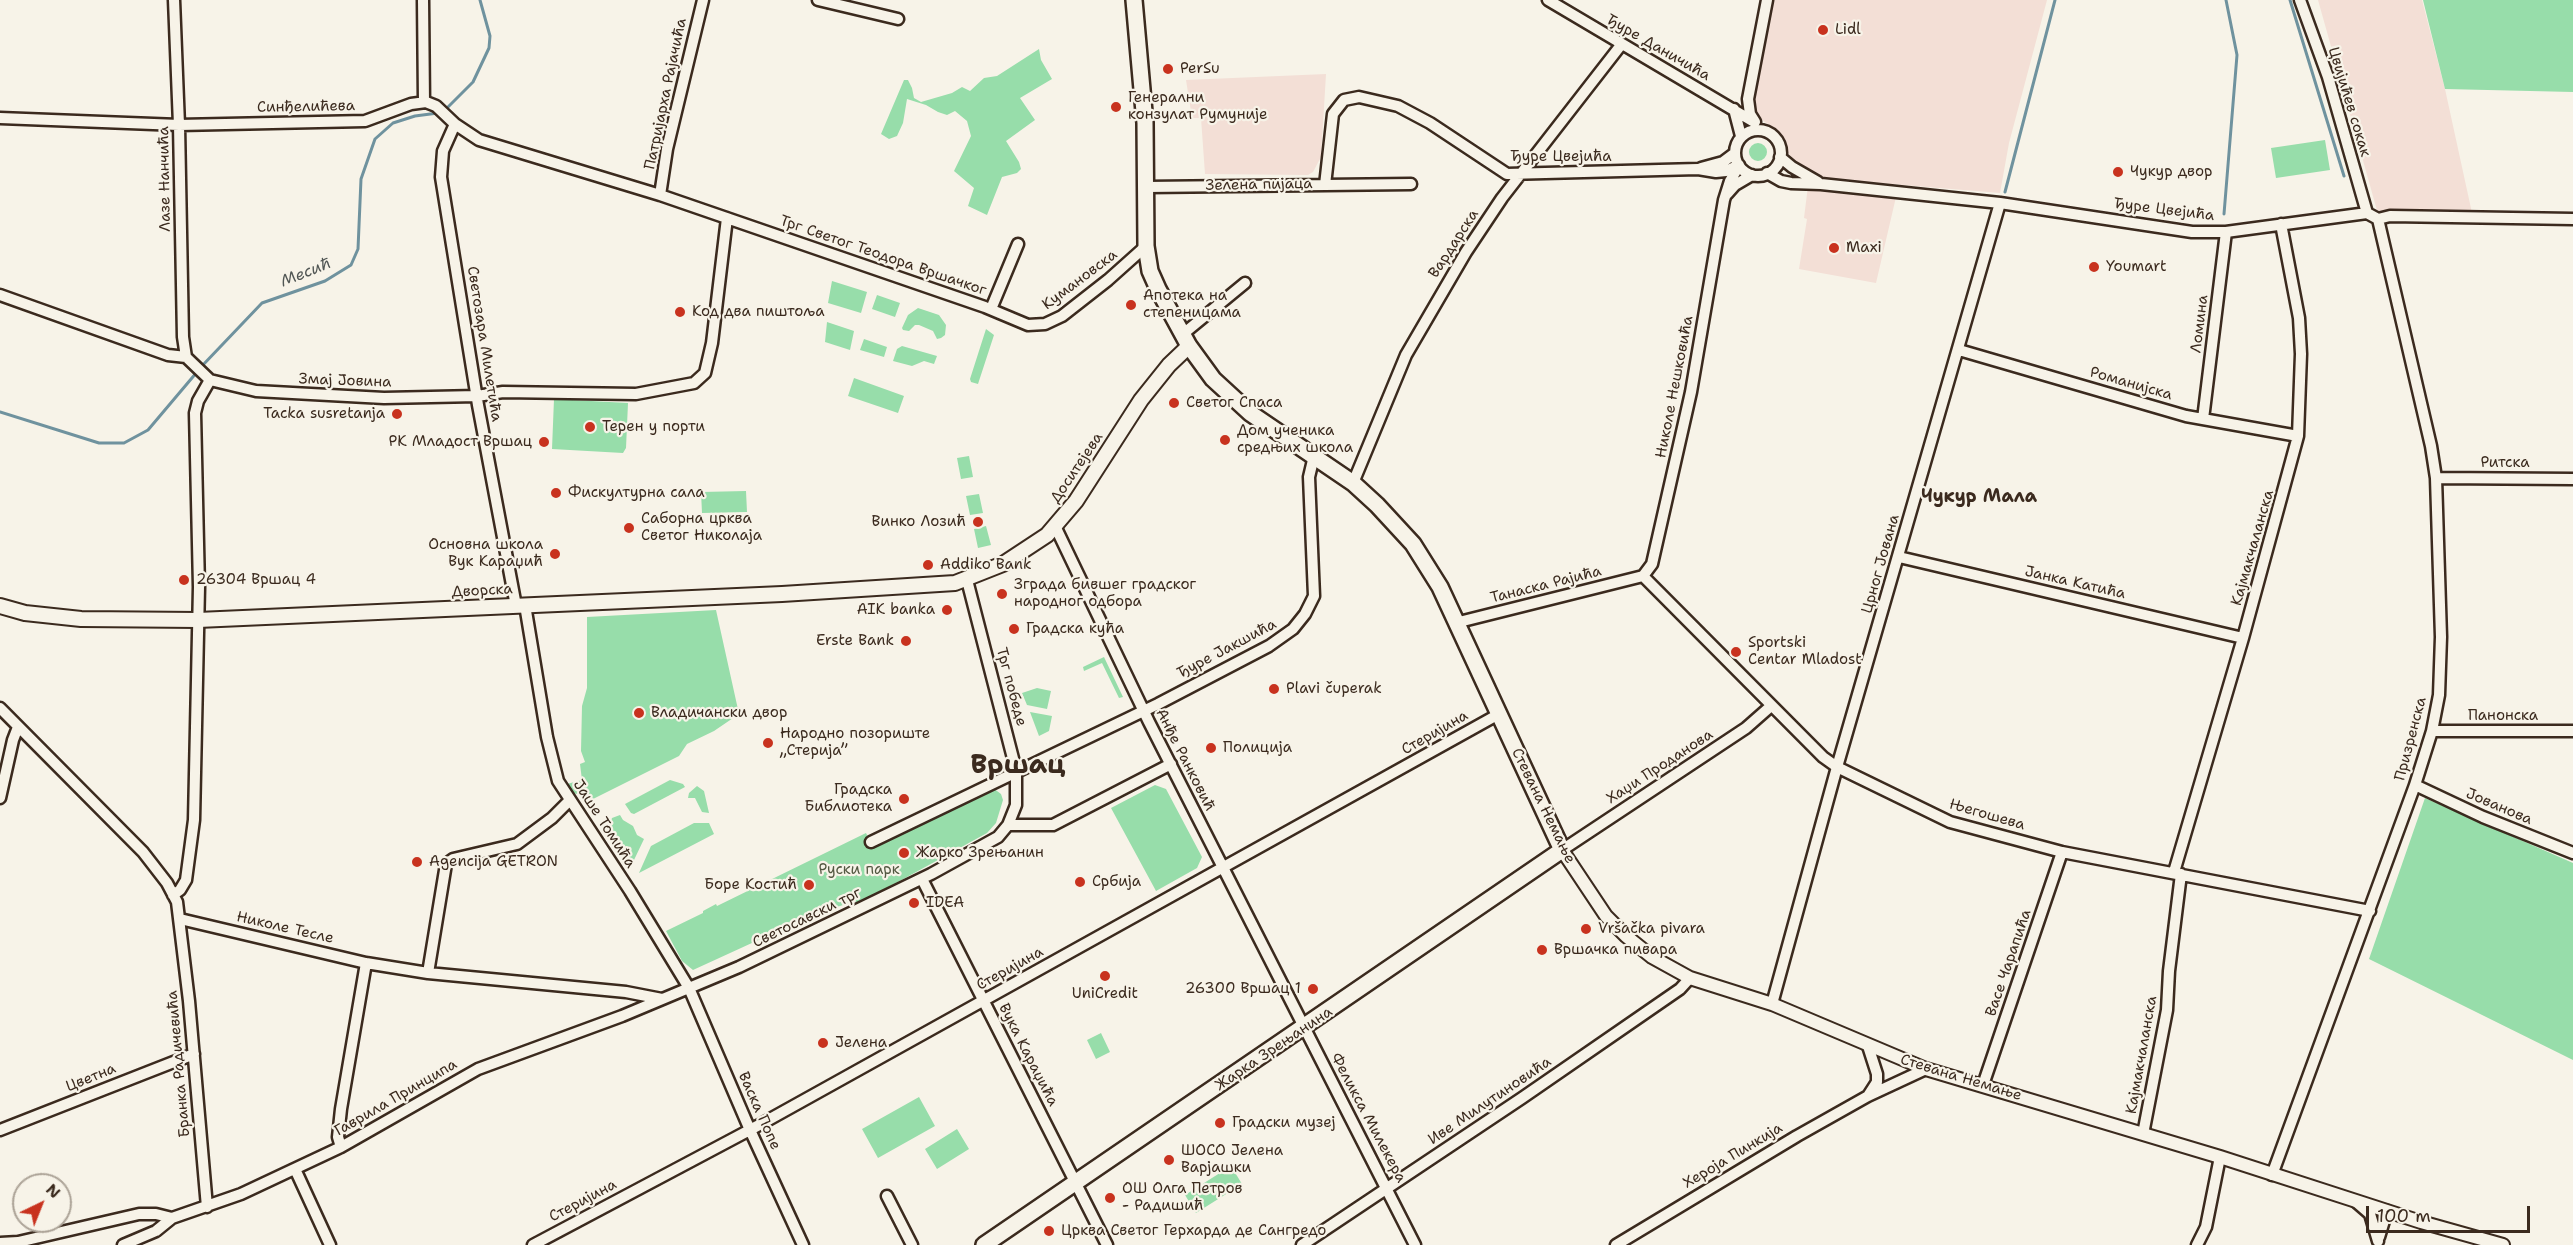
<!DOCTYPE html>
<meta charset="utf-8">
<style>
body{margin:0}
#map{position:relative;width:2573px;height:1245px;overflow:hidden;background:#f7f3e8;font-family:"Shantell Sans",sans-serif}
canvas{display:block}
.north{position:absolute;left:12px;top:1173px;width:60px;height:60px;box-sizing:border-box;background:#f7f3e8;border:2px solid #aca397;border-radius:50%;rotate:43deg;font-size:16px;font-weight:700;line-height:24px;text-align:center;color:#3b2a1e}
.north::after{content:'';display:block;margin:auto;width:21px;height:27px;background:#c8321e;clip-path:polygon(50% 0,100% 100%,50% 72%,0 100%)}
.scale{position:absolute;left:2366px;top:1206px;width:164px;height:27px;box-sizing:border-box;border:3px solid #3b2a1e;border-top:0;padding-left:8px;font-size:18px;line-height:21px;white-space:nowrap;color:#3b2a1e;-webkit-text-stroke:4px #f7f3e8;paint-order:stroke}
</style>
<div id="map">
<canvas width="2573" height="1245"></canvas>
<div class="north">N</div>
<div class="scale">100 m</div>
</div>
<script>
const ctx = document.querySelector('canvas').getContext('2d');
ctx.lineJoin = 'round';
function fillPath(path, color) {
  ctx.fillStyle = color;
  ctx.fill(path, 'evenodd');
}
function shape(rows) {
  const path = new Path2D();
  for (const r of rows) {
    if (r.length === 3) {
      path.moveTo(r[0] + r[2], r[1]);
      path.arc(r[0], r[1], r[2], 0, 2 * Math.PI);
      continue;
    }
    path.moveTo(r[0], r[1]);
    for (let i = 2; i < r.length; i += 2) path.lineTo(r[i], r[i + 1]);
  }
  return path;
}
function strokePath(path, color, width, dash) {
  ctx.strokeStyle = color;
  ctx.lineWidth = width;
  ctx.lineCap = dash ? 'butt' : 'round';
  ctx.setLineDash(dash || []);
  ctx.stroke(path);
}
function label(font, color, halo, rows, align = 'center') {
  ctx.font = font + ' "Shantell Sans",sans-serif';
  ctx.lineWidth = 4.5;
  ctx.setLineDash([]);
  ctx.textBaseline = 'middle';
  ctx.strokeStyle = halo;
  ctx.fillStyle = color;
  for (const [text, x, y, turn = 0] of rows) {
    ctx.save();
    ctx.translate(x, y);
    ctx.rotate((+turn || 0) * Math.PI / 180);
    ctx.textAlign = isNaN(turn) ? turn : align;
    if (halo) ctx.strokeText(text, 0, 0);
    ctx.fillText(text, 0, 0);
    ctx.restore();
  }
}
fillPath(shape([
 [1773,0,2047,0,2009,143,2000,193,1818,178,1797,167,1773,128,1754,114,1754,91],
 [2318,0,2422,0,2445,89,2472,213,2378,214],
 [1326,74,1321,157,1313,172,1308,175,1205,174,1201,118,1192,118,1186,80],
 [1808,186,1896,197,1876,283,1799,269,1807,219,1804,218]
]), '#f3dfd6');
fillPath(shape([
 [2423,0,2573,0,2573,92,2445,89],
 [1039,49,1041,60,1052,79,1020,98,1035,120,1006,141,1019,162,1021,169,1017,173,1002,177,987,215,968,206,974,188,954,171,971,136,967,121,955,111,947,115,938,112,926,105,907,99,903,123,897,136,889,139,881,134,904,80,908,80,912,88,914,98,921,102,952,93,962,87,970,91,984,78,997,76],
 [2325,140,2330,170,2276,178,2271,148],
 [1758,152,9],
 [832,281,867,292,861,313,828,303],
 [877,295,900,303,895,317,872,309],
 [918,308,939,315,946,325,945,335,941,338,937,339,933,331,919,325,915,325,909,331,903,330,902,328,908,315],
 [827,322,854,331,850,350,825,342],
 [986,329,994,335,978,384,971,382,970,379],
 [864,339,887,347,884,357,860,350],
 [902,346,937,356,934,364,924,361,912,366,893,361,897,349],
 [854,378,904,396,898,413,848,396],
 [554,399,628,403,626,448,623,453,552,449],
 [969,456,973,477,961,479,957,458],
 [746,491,747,512,702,513,701,492],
 [979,494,983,513,970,515,966,496],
 [986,526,991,545,978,548,974,529],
 [716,610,739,714,714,731,687,744,679,756,587,802,583,795,572,793,567,784,582,780,580,764,585,762,581,751,582,706,587,688,587,617],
 [1104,657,1123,697,1119,698,1102,663,1084,671,1083,667],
 [1037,688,1051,691,1047,709,1027,705,1022,693],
 [1030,712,1052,716,1049,731,1039,736],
 [670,780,683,784,685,787,634,814,631,813,625,804],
 [1155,785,1166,789,1202,857,1197,868,1156,891,1111,808],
 [697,786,704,791,709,813,702,812,695,798,688,798,689,793],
 [993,788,1001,794,1003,800,996,823,987,833,858,904,855,901,813,915,693,970,682,961,666,931,703,913,703,911,716,904,717,906,866,833,870,841],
 [2425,798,2573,863,2573,1060,2369,959],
 [620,815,623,820,633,826,637,835,644,839,634,860,631,860,609,825,612,818],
 [694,823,709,823,714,834,639,873,651,846],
 [1101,1033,1110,1052,1096,1059,1087,1040],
 [919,1097,935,1126,878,1158,862,1129],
 [957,1129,969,1149,937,1169,925,1149],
 [1231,1166,1242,1184,1196,1213,1185,1195]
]), '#97ddaa');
strokePath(shape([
 [2290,0,2344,176],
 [444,111,473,82,489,48,490,36,480,0],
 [2005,192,2055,0],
 [2224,214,2237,55,2226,0],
 [201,367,262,303,325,281,351,265,358,249,361,179,375,139,393,123,415,116,438,113],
 [0,412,99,443,124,443,148,430,197,372]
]), '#6f929e', 3);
const minor = shape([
 [174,0,179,125,183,337,186,357],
 [423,0,424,102],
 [818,0,898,19],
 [1548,0,1754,122],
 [2300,0,2328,77,2367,213],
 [1734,109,1741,136],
 [0,118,179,125,365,121,411,104,426,102,436,106,455,124,479,140,660,195,985,307,1028,325,1045,324,1062,316,1108,280,1146,246],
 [1755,122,1750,114,1748,99,1767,0],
 [455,124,443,151,441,177,478,405,516,606],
 [1758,153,23],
 [1780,157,1792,167,1818,182],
 [1701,168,1723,162,1735,153],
 [1767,173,1781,181,1791,183,1821,184,2000,203,2192,232,2226,232,2367,213,2378,219,2390,216,2573,219],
 [1325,185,1411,184],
 [1147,187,1325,185,1333,114,1344,100,1359,97,1398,106,1430,123,1507,174,1698,169,1716,172,1726,171,1739,165],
 [1727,194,1735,185,1752,175],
 [660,195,667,149,703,0],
 [0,295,168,355,186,357,210,380,256,391,384,398,477,396,503,392,636,394,694,383,705,373,712,343,727,218],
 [991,309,1018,244],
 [1183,334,1245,283],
 [1959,350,2186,416,2298,436],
 [2203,419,2226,232],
 [2436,478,2573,479],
 [1353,483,1406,355,1466,252,1502,198,1621,45],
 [1055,526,1149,722,1415,1245],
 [1899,557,2243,638],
 [1643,576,1823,757,1837,767,1950,822,2062,852,2370,911],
 [1643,576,1652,564,1691,392,1724,200,1730,181,1739,166],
 [525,605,547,737,558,781,630,891,689,988,750,1130,803,1245],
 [1455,623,1643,576],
 [0,708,143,852,167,883,177,902,189,1001,207,1207],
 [2432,731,2573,731],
 [2415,785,2483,817,2573,853],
 [0,798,13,740,18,727],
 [1008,825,1053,825,1171,764],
 [871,842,1158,704,1269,646,1293,629,1305,614,1314,596,1309,477,1314,456],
 [1562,850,1746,728,1771,706],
 [2174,872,2243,638,2298,436,2301,354,2299,318,2281,224],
 [922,879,1107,1245],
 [173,895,180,890,186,880,194,820,199,587,195,413,198,401,210,380],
 [180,919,366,963,428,973,626,992,662,999],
 [428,973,446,864,453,859,517,844,552,818,570,800],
 [1772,1004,1837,767,2000,203],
 [1983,1085,2062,852],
 [1868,1096,1877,1082,1877,1074,1868,1046],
 [0,1130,194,1054],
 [2143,1134,2167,1010,2169,971,2181,874],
 [341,1147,338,1137,341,1109,366,963],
 [295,1169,330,1245],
 [2272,1175,2415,785,2432,731,2439,695,2441,637,2436,478,2431,446,2378,219],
 [887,1196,912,1245],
 [2355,1201,2370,1214,2378,1241],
 [2379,1237,2387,1211],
 [0,1243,18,1242,139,1214,156,1214,172,1218],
 [123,1245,156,1231,172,1218,241,1194,341,1147,478,1069,622,1016,739,967,931,874,998,837,1008,825,1016,805,1016,770,967,580],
 [533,1245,761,1124,1499,714],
 [1302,1245,1522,1098,1680,989,1690,978],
 [1616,1245,1797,1136,1868,1096,1926,1069],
 [2197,1245,2206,1227,2220,1157]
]);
const tertiary = shape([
 [1562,850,1606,916,1626,936,1652,957,1690,978,1772,1004,1926,1069,2220,1157,2421,1222,2503,1245]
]);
const secondary = shape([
 [0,606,25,613,81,619,198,620,782,594,955,583,1003,564,1047,535,1076,501,1141,400,1169,365,1189,346]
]);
const primary = shape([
 [984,1245,1562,850,1440,587,1413,544,1377,505,1353,483,1250,413,1213,379,1189,346,1158,289,1150,271,1146,246,1145,123,1134,0]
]);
strokePath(minor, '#3b2a1e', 15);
strokePath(tertiary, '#3b2a1e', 16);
strokePath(secondary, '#3b2a1e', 18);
strokePath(primary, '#3b2a1e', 20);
strokePath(minor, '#f7f3e8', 10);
strokePath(tertiary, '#f7f3e8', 12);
strokePath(secondary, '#f7f3e8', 14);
strokePath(primary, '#f7f3e8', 15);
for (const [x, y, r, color] of [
 [1823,30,6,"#c8321e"],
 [1168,69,6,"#c8321e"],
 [1116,107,6,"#c8321e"],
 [2118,172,6,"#c8321e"],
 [1834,248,6,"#c8321e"],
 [2094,267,6,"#c8321e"],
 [1131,305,6,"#c8321e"],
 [680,312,6,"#c8321e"],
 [1174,403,6,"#c8321e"],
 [397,414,6,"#c8321e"],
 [590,427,6,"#c8321e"],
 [1225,440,6,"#c8321e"],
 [544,442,6,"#c8321e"],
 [556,493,6,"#c8321e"],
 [978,522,6,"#c8321e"],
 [629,528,6,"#c8321e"],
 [555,554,6,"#c8321e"],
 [928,565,6,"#c8321e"],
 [184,580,6,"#c8321e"],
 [1002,594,6,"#c8321e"],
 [947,610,6,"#c8321e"],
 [1014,629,6,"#c8321e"],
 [906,641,6,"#c8321e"],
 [1736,652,6,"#c8321e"],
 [1274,689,6,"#c8321e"],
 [639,713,6,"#c8321e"],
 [768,743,6,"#c8321e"],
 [1211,748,6,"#c8321e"],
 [904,799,6,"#c8321e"],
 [904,853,6,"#c8321e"],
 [417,862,6,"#c8321e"],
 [1080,882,6,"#c8321e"],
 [809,885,6,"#c8321e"],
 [914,903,6,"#c8321e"],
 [1586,929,6,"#c8321e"],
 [1542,950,6,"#c8321e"],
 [1105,976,6,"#c8321e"],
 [1313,989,6,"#c8321e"],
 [823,1043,6,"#c8321e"],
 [1220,1123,6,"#c8321e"],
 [1169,1160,6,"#c8321e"],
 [1110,1198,6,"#c8321e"],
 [1049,1231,6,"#c8321e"]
]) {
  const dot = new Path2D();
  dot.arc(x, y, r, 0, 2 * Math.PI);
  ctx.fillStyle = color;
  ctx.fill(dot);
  strokePath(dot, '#f7f3e8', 2);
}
label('15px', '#3b2a1e', '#f7f3e8', [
 ["Lidl",1835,30],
 ["PerSu",1180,69],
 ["Генерални",1128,98],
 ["конзулат Румуније",1128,115],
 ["Чукур двор",2130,172],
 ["Maxi",1846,248],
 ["Youmart",2106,267],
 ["Апотека на",1143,296],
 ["степеницама",1143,313],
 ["Код два пиштоља",692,312],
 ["Светог Спаса",1186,403],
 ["Tacka susretanja",385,414,"right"],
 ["Терен у порти",602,427],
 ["Дом ученика",1237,431],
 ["средњих школа",1237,448],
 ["РК Младост Вршац",532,442,"right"],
 ["Фискултурна сала",568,493],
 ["Саборна црква",641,519],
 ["Светог Николаја",641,536],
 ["Винко Лозић",966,522,"right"],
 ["Основна школа",543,545,"right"],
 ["Вук Караџић",543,562,"right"],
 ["Addiko Bank",940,565],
 ["26304 Вршац 4",196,580],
 ["Зграда бившег градског",1014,585],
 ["народног одбора",1014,602],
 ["AIK banka",935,610,"right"],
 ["Градска кућа",1026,629],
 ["Erste Bank",894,641,"right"],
 ["Sportski",1748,643],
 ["Centar Mladost",1748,660],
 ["Plavi čuperak",1286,689],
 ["Владичански двор",651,713],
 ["Народно позориште",780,734],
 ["„Стерија”",780,751],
 ["Полицијa",1223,748],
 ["Градска",892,790,"right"],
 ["Библиотека",892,807,"right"],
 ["Жарко Зрењанин",916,853],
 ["Agencija GETRON",429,862],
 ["Србија",1092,882],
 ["Боре Костић",797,885,"right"],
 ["IDEA",926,903],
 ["Vršačka pivara",1598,929],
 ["Вршачка пивара",1554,950],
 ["26300 Вршац 1",1301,989,"right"],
 ["UniCredit",1105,994,"center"],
 ["Јелена",835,1043],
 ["Градски музеј",1232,1123],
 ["ШОСО Јелена",1181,1151],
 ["Варјашки",1181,1168],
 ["ОШ Олга Петров",1122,1189],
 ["- Радишић",1122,1206],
 ["Црква Светог Герхарда де Сангредо",1061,1231]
], 'left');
label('15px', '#3b2a1e', '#f7f3e8', [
 ["Ђуре Даничића",1658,48,30],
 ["Патријарха Рајачића",666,94,-78],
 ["Цвијићев сокак",2349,102,73],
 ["Синђелићева",306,107,-1],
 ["Ђуре Цвејића",1561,157],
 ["Лазе Нанчића",165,179,-91],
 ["Зелена пијаца",1259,185,-1],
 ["Ђуре Цвејића",2164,210,7],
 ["Вардарска",1454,244,-57],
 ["Трг Светог Теодора Вршачког",883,256,19],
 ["Кумановска",1080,280,-37],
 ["Ломина",2200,324,-83],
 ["Светозара Милетића",484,344,81],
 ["Змај Јовина",345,381,2],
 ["Романијска",2131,384,16],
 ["Николе Нешковића",1675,387,-79],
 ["Ритска",2505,463],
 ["Доситејева",1077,468,-56],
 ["Кајмакчаланска",2253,548,-74],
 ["Црног Јована",1881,564,-74],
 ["Јанка Катића",2075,583,13],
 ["Танаска Рајића",1546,585,-14],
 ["Дворска",482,591,-3],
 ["Ђуре Јакшића",1227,649,-28],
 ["Трг победе",1011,687,75],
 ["Панонска",2503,716],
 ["Стеријина",1435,733,-30],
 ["Призренска",2411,739,-75],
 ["Анђе Ранковић",1185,760,63],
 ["Хаџи Проданова",1660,767,-33],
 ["Стевана Немање",1543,806,64],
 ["Јованова",2499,807,23],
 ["Његошева",1987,815,16],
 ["Јаше Томића",604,824,57],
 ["Светосавски трг",807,918,-26],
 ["Николе Тесле",285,928,13],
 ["Васе Чарапића",2009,963,-71],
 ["Стеријина",1010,969,-29],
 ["Жарка Зрењанина",1274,1049,-34],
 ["Вука Караџића",1028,1055,63],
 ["Кајмакчаланска",2142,1055,-80],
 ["Бранка Радичевића",179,1064,-95],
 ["Цветна",91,1078,-22],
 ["Стевана Немање",1961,1078,17],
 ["Гаврила Принципа",396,1098,-30],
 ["Иве Милутиновића",1490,1101,-34],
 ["Васка Попе",759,1111,66],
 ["Феликса Милекера",1368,1118,62],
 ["Хероја Пинкија",1733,1156,-31],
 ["Стеријина",583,1201,-28]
]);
label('15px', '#525741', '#f7f3e8', [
 ["Руски парк",859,870]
]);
label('italic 16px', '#515654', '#f7f3e8', [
 ["Месић",306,273,-22]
]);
label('bold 18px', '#3b2a1e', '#f7f3e8', [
 ["Чукур Мала",1979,497]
]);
label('bold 27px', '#3b2a1e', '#f7f3e8', [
 ["Вршац",1018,766]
]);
</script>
